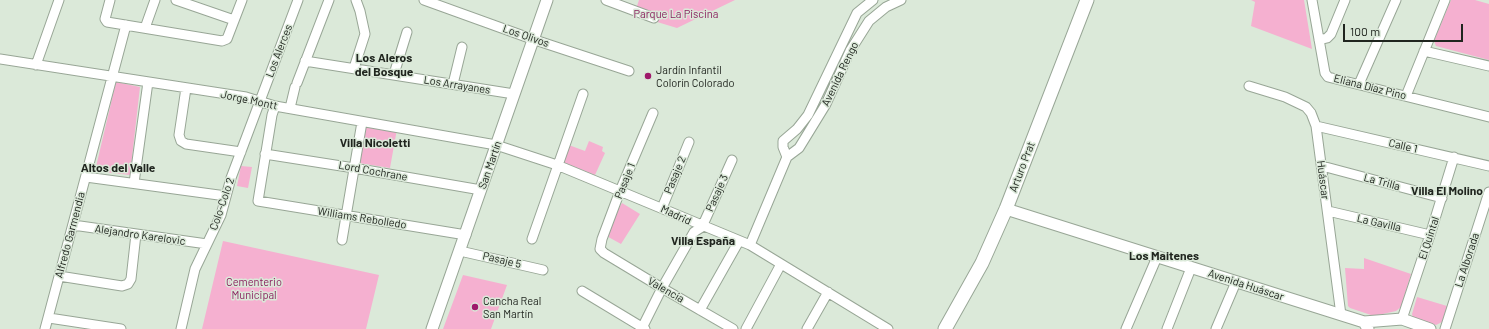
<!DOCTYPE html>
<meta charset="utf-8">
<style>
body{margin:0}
#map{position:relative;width:1489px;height:329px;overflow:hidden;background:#dbe9d9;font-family:Barlow,sans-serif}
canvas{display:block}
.scale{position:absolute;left:1343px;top:24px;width:120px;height:18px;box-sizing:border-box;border:2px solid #20251f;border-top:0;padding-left:5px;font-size:12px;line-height:14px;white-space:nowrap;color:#20251f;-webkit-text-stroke:3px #dbe9d9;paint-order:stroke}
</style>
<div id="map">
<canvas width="1489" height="329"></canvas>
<div class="scale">100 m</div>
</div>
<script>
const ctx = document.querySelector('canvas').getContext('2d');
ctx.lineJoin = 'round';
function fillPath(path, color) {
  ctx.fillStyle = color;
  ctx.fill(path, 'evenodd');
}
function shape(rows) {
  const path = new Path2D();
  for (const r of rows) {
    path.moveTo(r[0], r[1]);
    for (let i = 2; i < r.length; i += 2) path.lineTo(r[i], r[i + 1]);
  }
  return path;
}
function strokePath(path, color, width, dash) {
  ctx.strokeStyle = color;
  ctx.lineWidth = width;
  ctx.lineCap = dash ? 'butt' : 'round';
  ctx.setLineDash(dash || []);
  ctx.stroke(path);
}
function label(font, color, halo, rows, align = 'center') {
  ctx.font = font + ' Barlow,sans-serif';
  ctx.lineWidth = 3;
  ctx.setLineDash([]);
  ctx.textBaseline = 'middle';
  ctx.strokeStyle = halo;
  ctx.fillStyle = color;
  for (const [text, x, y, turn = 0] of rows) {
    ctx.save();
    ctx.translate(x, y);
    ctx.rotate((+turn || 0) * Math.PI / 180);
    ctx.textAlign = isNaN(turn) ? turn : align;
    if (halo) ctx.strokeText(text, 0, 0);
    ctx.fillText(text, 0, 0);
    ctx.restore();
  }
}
fillPath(shape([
 [639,0,735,0,677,28,634,15],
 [1251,0,1304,0,1312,49,1251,26,1255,2],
 [1451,0,1475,0,1489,4,1489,60,1436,46,1434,41],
 [116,82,140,87,130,175,95,171],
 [366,124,397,129,390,168,359,163],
 [589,141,603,147,602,151,605,153,595,175,560,161,566,144,585,151],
 [241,166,252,167,248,188,237,186],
 [622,203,640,214,621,244,603,234],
 [223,241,379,275,366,329,202,329],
 [1364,258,1411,274,1401,307,1396,311,1374,316,1350,308,1348,306,1345,268,1364,269],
 [463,275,507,285,491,329,443,329],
 [1417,297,1447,306,1442,322,1436,325,1413,318,1412,314]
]), '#f5b0d0');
const minor = shape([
 [110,0,105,19,107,22,222,41,227,39,242,0],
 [176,0,234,20],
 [424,0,532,39,629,71],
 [606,0,654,18],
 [1312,0,1325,73,1328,77,1489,117],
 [145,28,155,0],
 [1319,40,1327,38,1331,34,1345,0],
 [1424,51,1489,66],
 [0,59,246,97,275,106,496,145,557,165,750,245,888,329],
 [305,61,514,94],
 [36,65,59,0],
 [354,68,365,34,360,11,356,0],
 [394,74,407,32],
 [297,83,329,0],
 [453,84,462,47],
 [1359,84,1396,0],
 [1249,86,1285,97,1306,107,1311,113,1316,126,1341,315],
 [186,88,179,135,181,141,186,144,241,152],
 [1406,96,1445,0],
 [275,106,272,115,258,201,466,235],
 [290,108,295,87],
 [653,113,620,191,602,239,600,249,604,253,662,288,733,329],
 [1316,126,1489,166],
 [265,154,354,168,481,190],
 [787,157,783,147,783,141,797,129,808,115,857,13,873,0],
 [1322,166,1442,198],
 [86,177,226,196],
 [134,183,148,82],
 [662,208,689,142],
 [1328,211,1430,235],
 [73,225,207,244],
 [532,239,583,94],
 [342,240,362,122],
 [750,245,787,157,799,148,826,104,850,51,869,21,886,7,901,0],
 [460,251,543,270],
 [59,276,122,286,128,284,131,279,136,234],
 [582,291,645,329],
 [700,310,739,241],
 [49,318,121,329],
 [1402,319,1430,235,1454,157],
 [642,328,662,288,694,232,702,227,732,160],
 [45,329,126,25],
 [181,329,195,269,221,215,231,178,298,0],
 [746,329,781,264],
 [807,329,828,292],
 [1126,329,1157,257],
 [1167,329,1191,268],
 [1216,329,1236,282],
 [1445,329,1489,192]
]);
const tertiary = shape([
 [1006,209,1364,322,1368,329],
 [1364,322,1402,319,1430,329],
 [432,329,547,0]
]);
const secondary = shape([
 [945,329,982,263,1006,209,1087,0]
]);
strokePath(minor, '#98a696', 11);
strokePath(tertiary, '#98a696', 13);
strokePath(secondary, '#98a696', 15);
strokePath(minor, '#fff', 9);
strokePath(tertiary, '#fff', 11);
strokePath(secondary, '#fff', 13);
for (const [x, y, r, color] of [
 [648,76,4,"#9e196a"],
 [475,307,4,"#9e196a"]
]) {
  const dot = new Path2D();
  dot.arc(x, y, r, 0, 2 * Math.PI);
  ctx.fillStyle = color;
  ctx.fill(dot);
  strokePath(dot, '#dbe9d9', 1.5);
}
label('11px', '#891f5d', '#dbe9d9', [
 ["Parque La Piscina",676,14],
 ["Cementerio",254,282],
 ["Municipal",254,295]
]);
label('11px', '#20251f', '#dbe9d9', [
 ["Los Olivos",526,36,19],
 ["Los Alerces",279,51,-69],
 ["Avenida Rengo",840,74,-64],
 ["Los Arrayanes",457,85,9],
 ["Eliana Díaz Pino",1370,87,14],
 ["Jorge Montt",249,100,12],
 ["Calle 1",1403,146,13],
 ["San Martín",490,165,-71],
 ["Arturo Prat",1022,167,-69],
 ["Lord Cochrane",373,171,10],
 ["Pasaje 2",675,175,-67],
 ["Huáscar",1323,180,83],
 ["Pasaje 1",625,181,-68],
 ["La Trilla",1382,182,15],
 ["Pasaje 3",717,193,-66],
 ["Colo-Colo 2",222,204,-71],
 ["Madrid",676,215,25],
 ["Williams Rebolledo",362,218,9],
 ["La Gavilla",1379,223,13],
 ["Alfredo Garmendia",70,235,-75],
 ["Alejandro Karelovic",140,235,8],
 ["El Quintal",1429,238,-72],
 ["Pasaje 5",502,260,13],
 ["La Alborada",1467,260,-72],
 ["Avenida Huáscar",1246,285,18],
 ["Valencia",666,290,30]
]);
label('11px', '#20251f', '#dbe9d9', [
 ["Jardín Infantil",656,70],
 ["Colorín Colorado",656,83],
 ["Cancha Real",483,301],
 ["San Martín",483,314]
], 'left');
label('bold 12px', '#20251f', '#dbe9d9', [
 ["Los Aleros",384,58],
 ["del Bosque",384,72],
 ["Villa Nicoletti",375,143],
 ["Altos del Valle",118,168],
 ["Villa El Molino",1447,191],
 ["Villa España",703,241],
 ["Los Maitenes",1164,256]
]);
</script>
